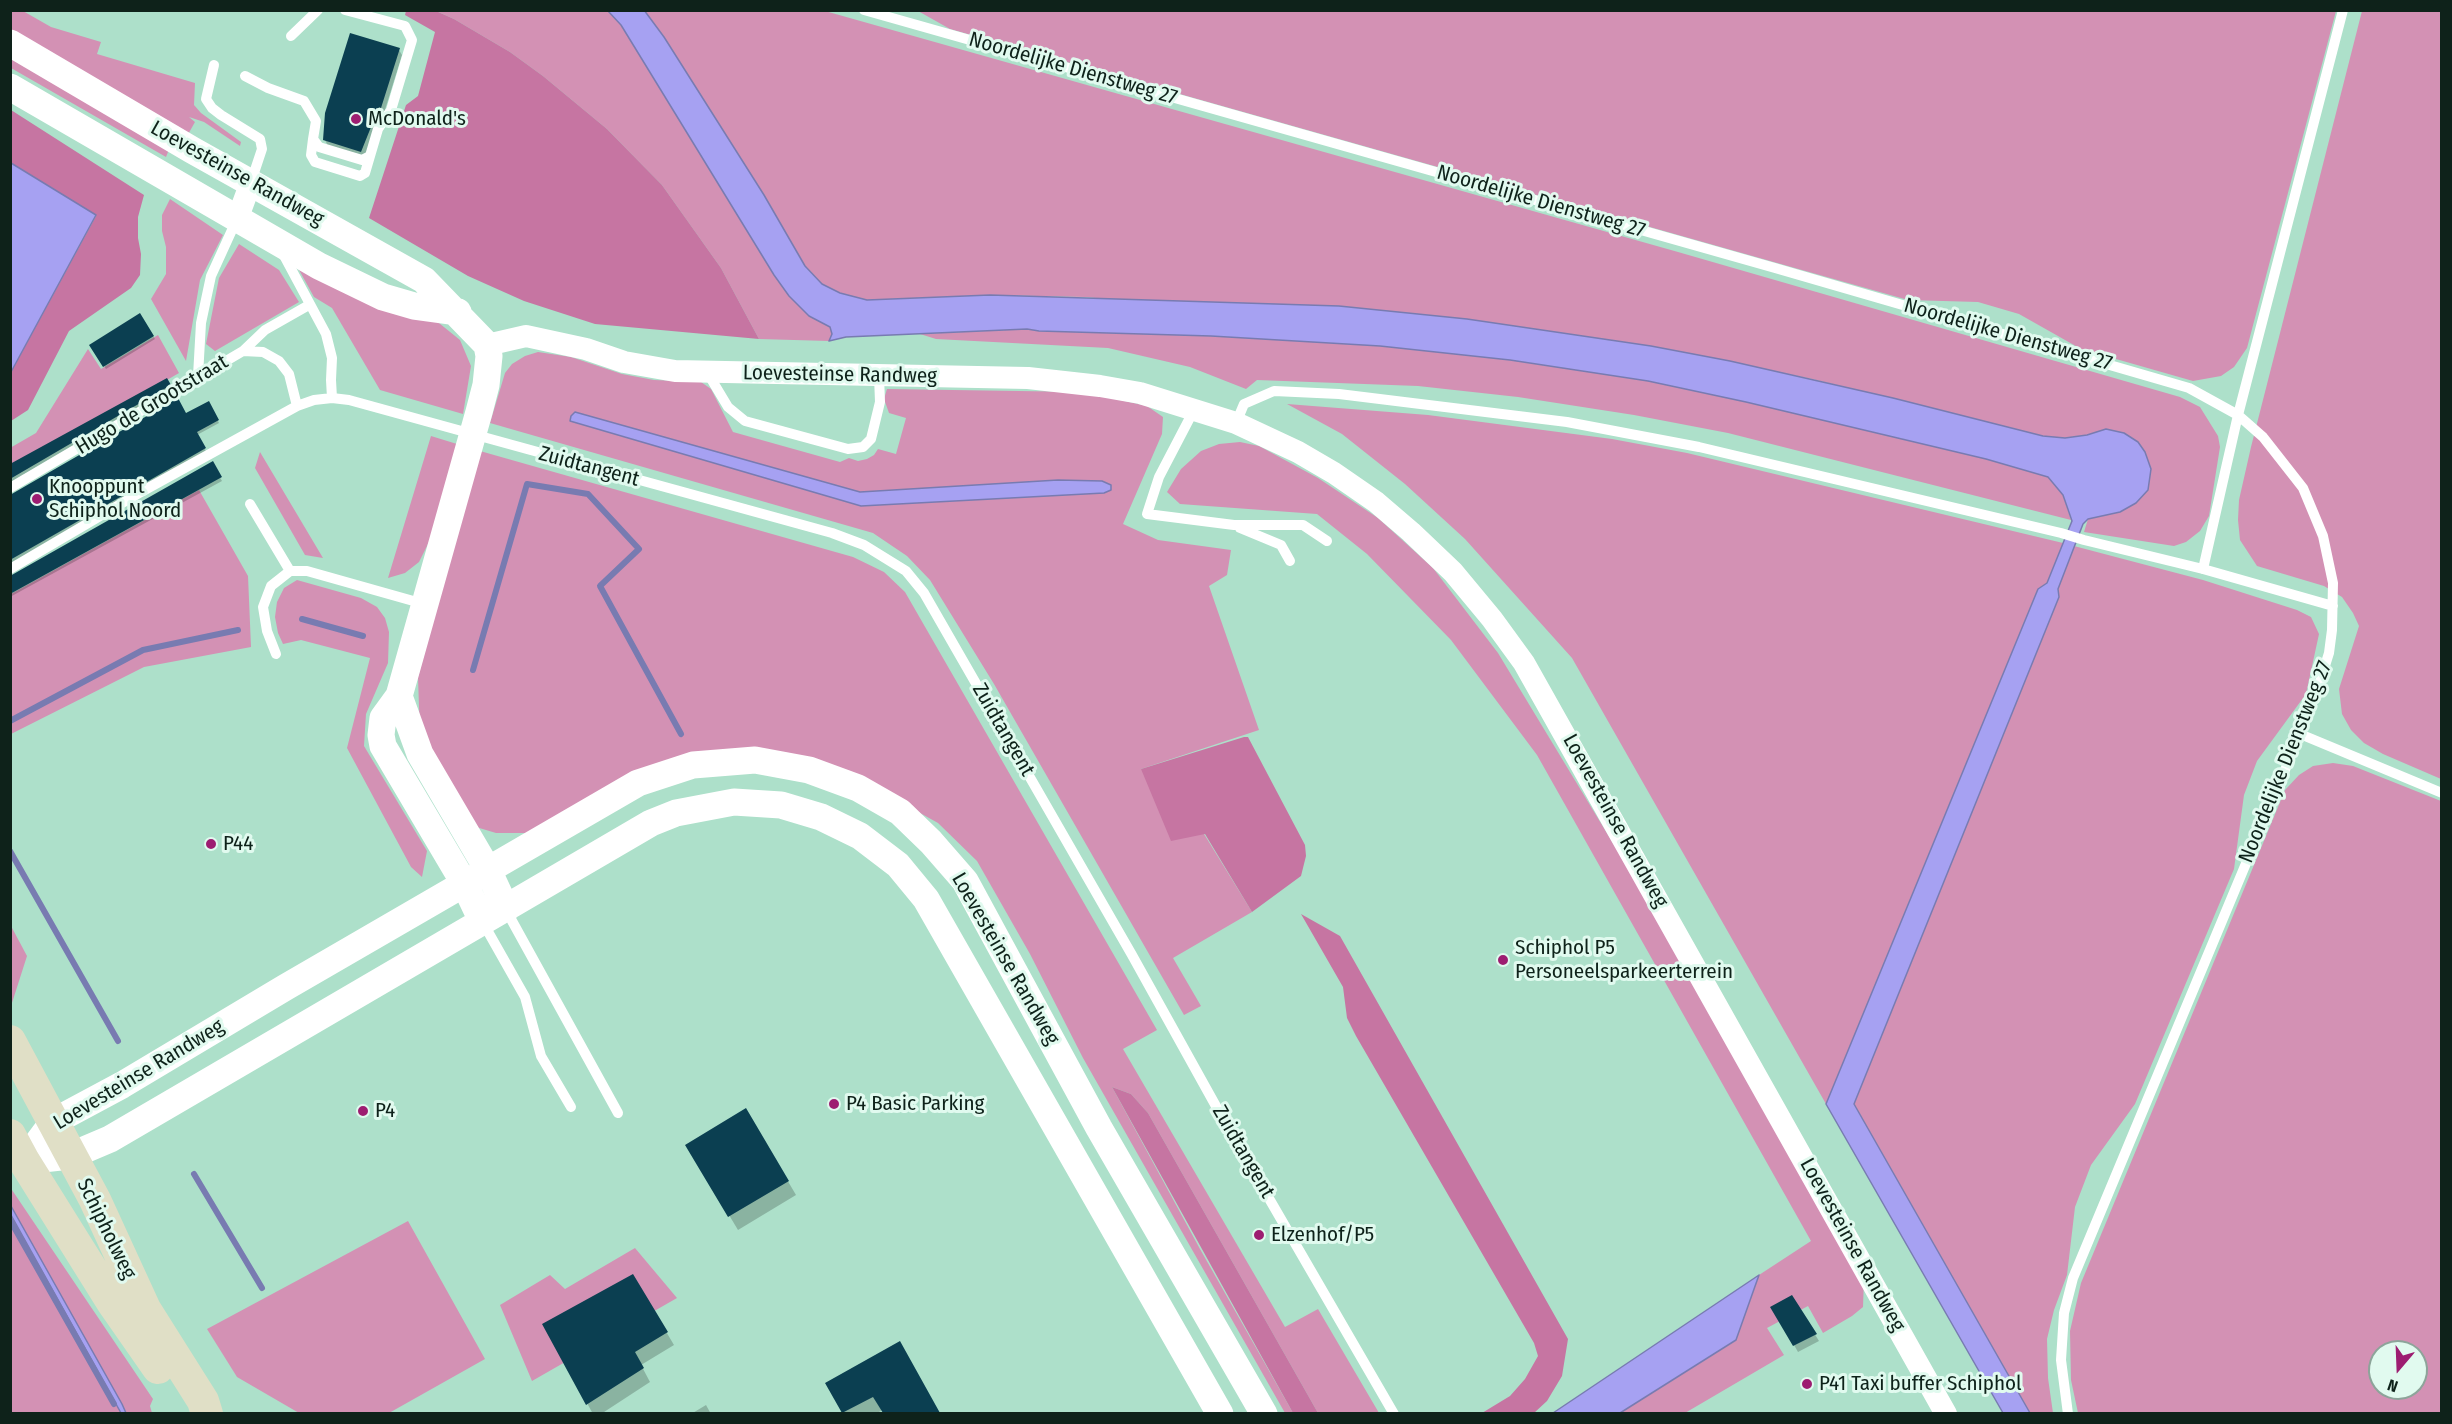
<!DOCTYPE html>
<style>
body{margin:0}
#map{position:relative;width:2452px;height:1424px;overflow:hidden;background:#ade0ca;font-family:"Fira Sans Condensed",sans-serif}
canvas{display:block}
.frame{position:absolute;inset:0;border:12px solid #0e221a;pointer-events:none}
.north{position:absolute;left:2368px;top:1340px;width:60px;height:60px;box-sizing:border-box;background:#e1faef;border:2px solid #8da49a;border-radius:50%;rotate:199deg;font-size:16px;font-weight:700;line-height:24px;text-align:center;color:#0e221a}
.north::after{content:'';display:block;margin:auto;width:21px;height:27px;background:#9d1d71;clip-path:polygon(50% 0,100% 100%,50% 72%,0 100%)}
</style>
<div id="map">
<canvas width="2452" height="1424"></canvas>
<div class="frame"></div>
<div class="north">N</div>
</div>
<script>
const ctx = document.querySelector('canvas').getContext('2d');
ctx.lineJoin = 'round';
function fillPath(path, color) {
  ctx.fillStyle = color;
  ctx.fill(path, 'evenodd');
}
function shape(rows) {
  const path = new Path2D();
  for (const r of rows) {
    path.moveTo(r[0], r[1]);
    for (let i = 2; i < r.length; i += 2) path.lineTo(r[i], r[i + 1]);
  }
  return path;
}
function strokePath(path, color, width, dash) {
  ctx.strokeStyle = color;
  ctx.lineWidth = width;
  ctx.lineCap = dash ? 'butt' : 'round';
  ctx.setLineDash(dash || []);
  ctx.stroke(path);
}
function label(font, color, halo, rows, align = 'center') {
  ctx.font = font + ' "Fira Sans Condensed",sans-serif';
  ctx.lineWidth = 6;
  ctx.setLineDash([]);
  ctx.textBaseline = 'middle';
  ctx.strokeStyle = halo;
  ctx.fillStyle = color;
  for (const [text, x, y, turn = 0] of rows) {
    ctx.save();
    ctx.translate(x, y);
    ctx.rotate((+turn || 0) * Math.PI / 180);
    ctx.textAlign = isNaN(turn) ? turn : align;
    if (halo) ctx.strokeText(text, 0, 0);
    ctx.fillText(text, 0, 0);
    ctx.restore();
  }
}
fillPath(shape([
 [11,11,23,11,51,27,101,42,97,54,195,83,194,105,201,113,241,142,240,146,204,122,189,117,195,122,186,138,11,37],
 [436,11,608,11,621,25,774,275,789,296,809,316,830,327,832,334,829,341,759,339,721,268,662,185,607,129,543,76,510,52,454,19],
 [644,11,825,11,1678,252,2180,397,2200,407,2218,436,2220,447,2209,516,2200,531,2186,542,2174,546,2084,532,2088,519,2120,512,2138,442,2124,433,2106,429,2087,435,2064,438,2043,436,1812,379,1651,346,1085,297,990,295,867,300,840,293,822,284,805,266,764,195,664,37],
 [918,11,2336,10,2336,11,2247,348,2234,367,2221,376,2193,381,2081,349,2019,314,1978,302,1908,300,950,29],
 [2362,11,2441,11,2441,779,2383,754,2364,743,2351,730,2342,714,2339,689,2359,626,2353,613,2342,597,2324,586,2257,566,2240,540,2238,520,2239,500,2251,447],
 [10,53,170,147,166,157,11,68],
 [170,199,223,235,200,280,186,361,151,299,166,274,166,247,162,231,162,215],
 [239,244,279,270,299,302,215,351,206,344,219,278],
 [293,259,434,319,460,340,471,366,463,414,380,390,332,308,314,297],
 [1027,329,1039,331,1211,336,1380,346,1510,360,1648,381,1746,402,1986,459,2048,477,2063,495,2071,520,1728,433,1634,415,1518,397,1418,386,1257,380,1246,389,1190,367,1108,348,936,339,920,334],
 [158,335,179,373,11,471,10,448,36,433,88,349,101,369],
 [538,352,571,357,622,374,654,380,701,382,711,389,733,432,840,462,849,458,858,461,867,459,874,455,878,449,896,454,906,418,889,413,884,399,887,389,1084,392,1147,406,1163,417,1162,434,1123,524,1158,540,1231,550,1227,575,1209,586,1259,730,1141,769,1204,834,1252,912,1173,958,1201,1006,1184,1015,994,684,930,580,907,556,873,533,490,423,505,373,512,364,525,356],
 [1287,404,1428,415,1612,439,1687,453,2063,543,2047,583,2038,589,1826,1104,1572,658,1465,539,1405,484,1342,434],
 [431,436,457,444,430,540,419,562,405,573,388,578],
 [1240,442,1259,446,1318,478,1378,518,1433,568,1498,653,1677,949,1864,1278,1863,1307,1852,1316,1823,1333,1808,1306,1767,1328,1784,1355,1685,1413,1620,1413,1735,1341,1759,1275,1811,1241,1537,755,1451,640,1367,554,1317,514,1180,504,1167,492,1181,469,1201,451,1219,444],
 [480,451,853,557,884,572,905,592,1157,1030,1123,1049,1285,1327,1318,1309,1379,1413,1318,1413,1148,1113,1131,1094,1112,1087,1200,1249,1293,1413,1285,1413,1083,1058,1030,954,977,861,938,823,886,794,724,753,532,833,496,833,476,827,420,737,418,677],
 [260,452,323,558,305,555,255,468],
 [199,490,248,576,251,647,144,667,11,734,11,594],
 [2074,546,2203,580,2297,610,2311,617,2319,634,2306,694,2257,761,2244,795,2234,869,2135,1104,2091,1165,2075,1207,2067,1275,2054,1310,2047,1339,2048,1378,2053,1413,2030,1413,1854,1104,2059,597,2058,589],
 [297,580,361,598,377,607,385,618,389,632,388,663,366,714,364,746,427,851,422,877,411,867,347,748,370,658,301,640,283,644,278,633,275,617,277,602,284,588],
 [2333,763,2353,766,2441,801,2441,1413,2078,1413,2071,1380,2070,1331,2081,1283,2285,790,2299,775,2313,766],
 [2380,1352,2416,1352,2416,1388,2380,1388],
 [11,926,27,956,11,1006],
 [10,1187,153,1399,150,1406,152,1413,11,1413],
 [408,1221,485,1359,389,1413,299,1413,237,1377,207,1329],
 [635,1248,677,1298,532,1381,500,1305,550,1275,565,1289]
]), '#d391b4');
fillPath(shape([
 [406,11,436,11,454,19,510,52,543,76,607,129,662,185,721,268,759,339,595,324,524,301,468,276,369,218,406,105,418,96,435,32,405,15],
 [11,110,144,195,138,217,138,238,141,254,140,275,131,288,69,331,28,410,11,421,11,372,96,216,11,163],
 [1244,737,1248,737,1305,845,1306,856,1301,876,1252,912,1205,834,1171,841,1141,769],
 [1301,914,1340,936,1568,1339,1562,1376,1547,1401,1534,1413,1482,1413,1510,1396,1525,1379,1538,1356,1534,1343,1356,1036,1347,1018,1343,987],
 [1112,1087,1131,1094,1148,1113,1318,1413,1293,1413]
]), '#c675a2');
const water = shape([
 [644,10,664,37,764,195,805,266,822,284,840,293,867,300,990,295,1339,306,1467,319,1651,346,1730,361,1893,398,2043,436,2065,438,2087,435,2106,429,2124,433,2138,442,2145,452,2151,469,2148,490,2136,503,2120,512,2088,519,2083,524,2058,589,2059,597,1854,1104,2030,1413,2003,1413,1826,1104,2038,589,2047,583,2072,521,2063,495,2048,477,1986,459,1746,402,1648,381,1510,360,1380,346,1211,336,1039,331,1027,329,846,337,829,341,832,334,830,327,809,316,789,296,774,275,621,25,608,11,644,10],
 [11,163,96,215,11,372,11,163],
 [575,412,860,492,1058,480,1102,481,1111,485,1111,490,1104,493,861,506,570,421,571,416,575,412],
 [11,1206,122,1404,126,1413,121,1413,11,1215,11,1206],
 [1759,1275,1736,1340,1620,1413,1553,1413,1759,1275]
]);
fillPath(water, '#a6a1f2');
strokePath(water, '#787bb1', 1.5);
fillPath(shape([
 [399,50,402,55,384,113,382,112,366,156,328,146,325,140],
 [140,315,155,339,106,369,91,345],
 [166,380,171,388,10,483,10,465],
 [210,406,219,423,197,435,206,451,10,564,10,496],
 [212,463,222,481,10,597,10,577],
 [746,1110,796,1195,738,1230,687,1145],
 [633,1276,674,1345,641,1365,650,1382,601,1414,593,1414,544,1325],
 [1792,1297,1819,1341,1798,1352,1773,1308],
 [900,1343,939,1414,884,1414,882,1410,876,1414,844,1414,827,1384],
 [706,1405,711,1414,691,1414]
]), '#0003');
strokePath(shape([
 [302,619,363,636],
 [473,670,527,484,588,494,639,549,600,586,681,734],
 [10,721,143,650,238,630],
 [10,851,118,1041],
 [194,1174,262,1288],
 [10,1220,114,1404]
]), '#787bb1', 6);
fillPath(shape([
 [350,33,400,48,381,108,379,107,361,152,323,140,325,113],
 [140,313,154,336,103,367,89,345],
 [167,378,171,385,10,479,10,464],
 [178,398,186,413,209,401,219,420,197,432,206,448,10,560,10,495],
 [213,461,222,477,10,594,10,576],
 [746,1108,789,1181,728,1217,685,1145],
 [633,1274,668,1332,635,1352,644,1368,586,1405,542,1324],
 [1792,1295,1817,1334,1793,1346,1770,1307],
 [900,1341,940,1413,883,1413,873,1397,842,1413,825,1383]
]), '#0b3f51');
strokePath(shape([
 [864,10,1775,268,2189,388,2238,415,2263,437,2303,488,2323,536,2333,583,2332,630,2329,653,2317,691,2300,734,2073,1278,2064,1313,2061,1360,2068,1414],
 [291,36,318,10],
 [214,65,206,99,212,108,221,115,260,139,262,149,251,182],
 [245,76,268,88,304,101,316,121,313,139,319,147,362,160,370,156,378,129,391,110,412,40,405,26,345,10],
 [313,139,311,155,315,162,360,176,365,173,370,156],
 [281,250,326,334,332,358,331,380,332,398],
 [243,351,265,330,309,305],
 [707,372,728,407,745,421,848,449,863,447,871,439,880,402,879,376],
 [198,376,201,323,211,276,237,219],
 [1195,408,1159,477,1147,514,1234,525,1303,525,1327,541],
 [1236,423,1244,404,1274,391,1339,394,1567,422,1699,447,2061,533,2084,540,2203,569,2333,606],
 [10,488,243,351,263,352,279,361,289,374,297,406],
 [250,504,290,571],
 [1240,528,1281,545,1290,561],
 [10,569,141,492,297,406,314,400,332,398,349,400,832,533,864,545,906,571,924,593,1132,955,1227,1126,1394,1414],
 [2203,569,2238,415,2343,10],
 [276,654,267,631,263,607,271,586,290,571,307,571,424,604],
 [2300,734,2442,793],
 [506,910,618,1113],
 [482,921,525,997,541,1056,571,1107]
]), '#fff', 10);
strokePath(shape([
 [238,217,251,182],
 [487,345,526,336,586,349,624,362,675,371,1028,378,1100,386,1140,393,1236,423,1298,452,1334,473,1376,502,1411,532,1453,572,1492,619,1524,663,1946,1414]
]), '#fff', 22);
strokePath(shape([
 [10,43,192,150,424,280,487,345,489,356,486,385,479,412,399,696,383,718,381,735,383,746,464,883,482,921],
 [10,87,319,266,383,297,414,306,458,312],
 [399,696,420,754,488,870,506,909],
 [24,1161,53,1122,122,1085,286,987,638,783,693,765,755,760,809,770,858,788,900,812,931,842,965,881,1099,1128,1264,1414],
 [24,1161,70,1156,110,1139,651,823,676,813,734,802,781,805,821,817,860,836,898,865,926,899,1220,1414]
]), '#fff', 27);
strokePath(shape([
 [10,1041,95,1200,145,1309,203,1401,207,1414],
 [10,1135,24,1161,112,1302,158,1368]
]), '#e0dfc6', 32);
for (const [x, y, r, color] of [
 [356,119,6,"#9d1d71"],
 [37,499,6,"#9d1d71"],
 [211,844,6,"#9d1d71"],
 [1503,960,6,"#9d1d71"],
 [834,1104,6,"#9d1d71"],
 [363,1111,6,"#9d1d71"],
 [1259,1235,6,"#9d1d71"],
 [1807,1384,6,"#9d1d71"]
]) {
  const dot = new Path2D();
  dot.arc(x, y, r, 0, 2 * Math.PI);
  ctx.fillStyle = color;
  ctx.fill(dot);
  strokePath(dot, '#e1faef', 2);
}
label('21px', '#0e221a', '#e1faef', [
 ["Noordelijke Dienstweg 27",1073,69,16],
 ["Loevesteinse Randweg",237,174,29],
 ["Noordelijke Dienstweg 27",1541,202,16],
 ["Noordelijke Dienstweg 27",2008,335,16],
 ["Loevesteinse Randweg",840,375,1],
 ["Hugo de Grootstraat",152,405,-31],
 ["Zuidtangent",589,467,15],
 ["Zuidtangent",1003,730,60],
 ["Noordelijke Dienstweg 27",2286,762,-68],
 ["Loevesteinse Randweg",1615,821,61],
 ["Loevesteinse Randweg",1005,959,60],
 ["Loevesteinse Randweg",139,1075,-31],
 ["Zuidtangent",1243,1152,60],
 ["Schipholweg",106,1229,64],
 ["Loevesteinse Randweg",1852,1245,61]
]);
label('21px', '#0e221a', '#e1faef', [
 ["McDonald's",368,119],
 ["Knooppunt",49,487],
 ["Schiphol Noord",49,511],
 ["P44",223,844],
 ["Schiphol P5",1515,948],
 ["Personeelsparkeerterrein",1515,972],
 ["P4 Basic Parking",846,1104],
 ["P4",375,1111],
 ["Elzenhof/P5",1271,1235],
 ["P41 Taxi buffer Schiphol",1819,1384]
], 'left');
</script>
